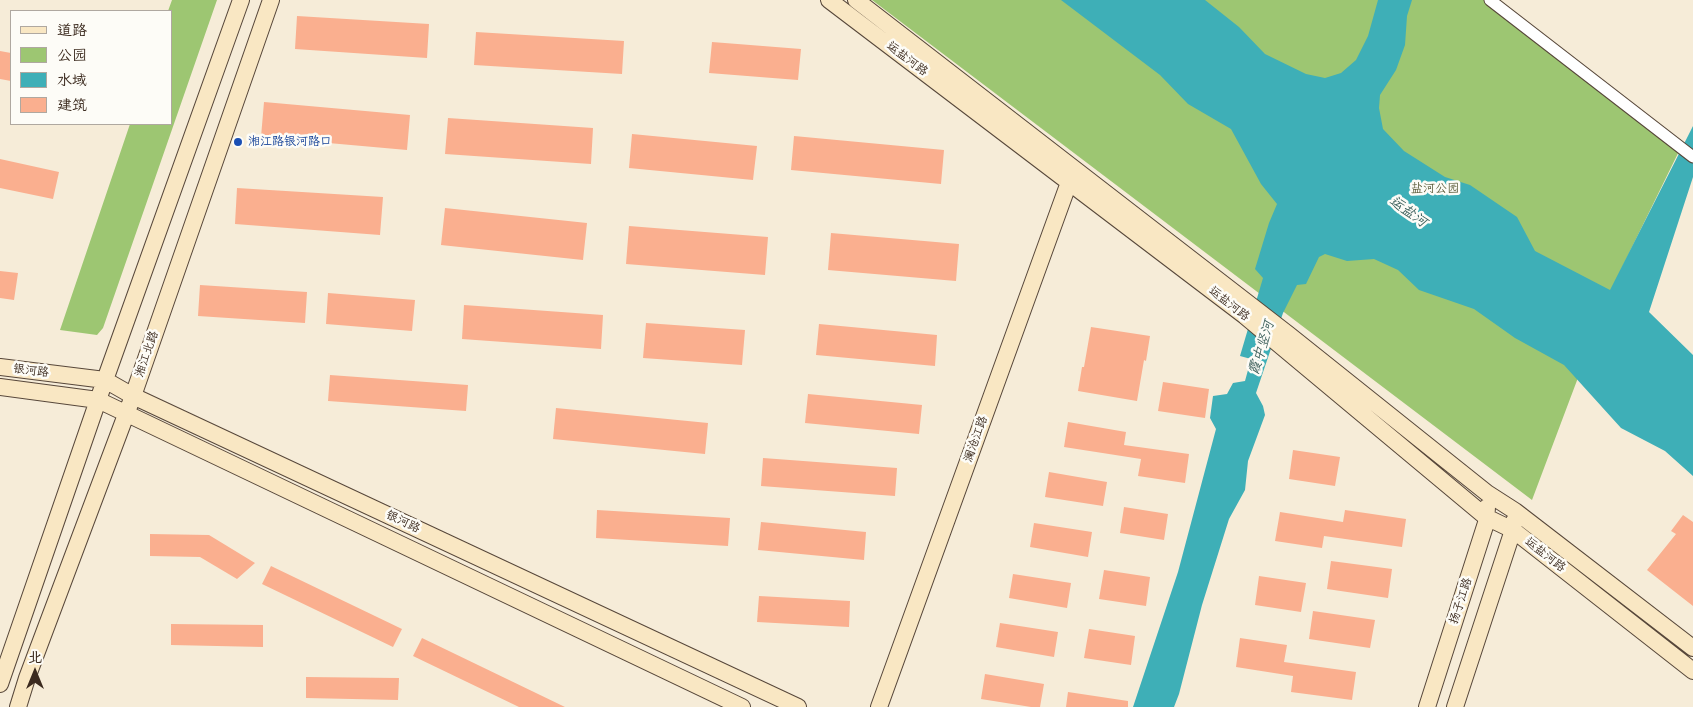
<!DOCTYPE html>
<meta charset="utf-8">
<style>
body{margin:0}
#map{position:relative;width:1693px;height:707px;overflow:hidden;background:#f6ecd8;font-family:"Shantell Sans","LXGW WenKai TC",sans-serif}
canvas{display:block}
.legend{position:absolute;left:10px;top:10px;width:162px;height:115px;box-sizing:border-box;background:#fdfcf7;border:1px solid #afa8a0;margin:0;padding:6px 9px;list-style:none;font-size:15px;color:#3b2a1e}
.legend li{display:flex;align-items:center;gap:10px;height:25px}
.legend b{width:25px;border:1px solid #afa8a0}
.north{position:absolute;left:10px;top:647px;width:50px;height:50px;-webkit-text-stroke:4px #fdfcf7;paint-order:stroke;rotate:0deg;font-size:14px;font-weight:700;line-height:20px;text-align:center;color:#3b2a1e}
.north::after{content:'';display:block;margin:auto;width:18px;height:22px;background:#3b2a1e;clip-path:polygon(50% 0,100% 100%,50% 72%,0 100%)}
</style>
<div id="map">
<canvas width="1693" height="707"></canvas>
<ul class="legend">
<li><b style="height:6px;background:#f9e7c3"></b>道路</li>
<li><b style="height:14px;background:#9dc672"></b>公园</li>
<li><b style="height:14px;background:#3eafb7"></b>水域</li>
<li><b style="height:14px;background:#faaf8f"></b>建筑</li>
</ul>
<div class="north">北</div>
</div>
<script>
const ctx = document.querySelector('canvas').getContext('2d');
ctx.lineJoin = 'round';
function fillPath(path, color) {
  ctx.fillStyle = color;
  ctx.fill(path, 'evenodd');
}
function shape(rows) {
  const path = new Path2D();
  for (const r of rows) {
    path.moveTo(r[0], r[1]);
    for (let i = 2; i < r.length; i += 2) path.lineTo(r[i], r[i + 1]);
  }
  return path;
}
function strokePath(path, color, width, dash) {
  ctx.strokeStyle = color;
  ctx.lineWidth = width;
  ctx.lineCap = dash ? 'butt' : 'round';
  ctx.setLineDash(dash || []);
  ctx.stroke(path);
}
function label(font, color, halo, rows, align = 'center') {
  ctx.font = font + ' "Shantell Sans","LXGW WenKai TC",sans-serif';
  ctx.lineWidth = 5;
  ctx.setLineDash([]);
  ctx.textBaseline = 'middle';
  ctx.strokeStyle = halo;
  ctx.fillStyle = color;
  for (const [text, x, y, turn = 0] of rows) {
    ctx.save();
    ctx.translate(x, y);
    ctx.rotate((+turn || 0) * Math.PI / 180);
    ctx.textAlign = isNaN(turn) ? turn : align;
    if (halo) ctx.strokeText(text, 0, 0);
    ctx.fillText(text, 0, 0);
    ctx.restore();
  }
}
fillPath(shape([
 [172,0,217,0,103,328,97,335,60,330,130,124,171,124,171,11,168,11],
 [872,0,1500,0,1682,145,1611,290,1532,500]
]), '#9dc672');
fillPath(shape([
 [1061,0,1205,0,1239,27,1265,54,1306,74,1325,78,1341,73,1356,60,1368,36,1378,0,1412,0,1407,16,1405,45,1396,70,1380,95,1379,108,1383,129,1404,151,1445,177,1470,185,1517,217,1535,251,1610,290,1693,126,1693,177,1649,312,1693,355,1693,476,1665,451,1621,428,1564,365,1515,338,1474,309,1419,290,1398,270,1374,259,1347,261,1325,254,1319,257,1306,284,1297,285,1283,313,1256,393,1263,406,1265,415,1248,461,1245,490,1229,519,1202,605,1179,694,1174,707,1133,707,1178,572,1216,429,1210,418,1213,396,1227,394,1233,383,1245,381,1251,359,1240,356,1263,278,1255,269,1269,223,1277,204,1261,184,1231,129,1188,104,1160,75]
]), '#3eafb7');
fillPath(shape([
 [297,16,429,24,427,58,295,49],
 [476,32,624,41,622,74,474,65],
 [712,42,801,49,798,80,709,73],
 [0,51,11,53,11,81,0,79],
 [264,102,410,115,407,150,261,137],
 [448,118,593,128,591,164,445,154],
 [632,134,757,146,753,180,629,168],
 [794,136,944,150,941,184,791,170],
 [0,159,59,172,53,199,0,188],
 [237,188,383,197,380,235,235,224],
 [445,208,587,223,583,260,441,245],
 [629,226,768,237,765,275,626,264],
 [831,233,959,244,956,281,828,270],
 [0,271,18,273,14,300,0,298],
 [200,285,307,292,305,323,198,316],
 [328,293,415,300,412,331,326,324],
 [464,305,603,315,601,349,462,339],
 [646,323,745,330,742,365,643,358],
 [819,324,937,335,935,366,816,355],
 [1091,327,1150,336,1146,361,1144,360,1137,401,1078,391,1082,367,1084,367],
 [330,375,468,385,466,411,328,401],
 [1163,382,1209,389,1205,418,1158,411],
 [808,394,922,405,919,434,805,423],
 [556,408,708,423,705,454,553,439],
 [1068,422,1126,432,1124,445,1189,454,1185,483,1138,476,1141,459,1064,447],
 [1293,450,1340,457,1335,486,1289,479],
 [763,458,897,468,895,496,761,486],
 [1049,472,1107,482,1103,506,1045,497],
 [1124,507,1168,514,1164,540,1120,533],
 [597,510,730,518,728,546,596,538],
 [1345,510,1406,519,1402,547,1324,536,1322,548,1275,541,1280,512,1343,522],
 [1683,515,1693,522,1693,606,1647,570,1676,534,1671,531],
 [761,522,866,532,864,560,758,550],
 [1034,523,1092,532,1088,557,1030,547],
 [150,534,209,535,255,563,237,579,200,557,150,556],
 [1331,561,1392,569,1388,598,1327,589],
 [271,566,402,629,393,647,262,584],
 [1104,570,1150,577,1146,606,1099,599],
 [1013,574,1071,583,1067,608,1009,598],
 [1259,576,1306,583,1301,612,1255,605],
 [759,596,850,601,849,627,757,622],
 [1313,611,1375,620,1370,648,1309,639],
 [1000,623,1058,632,1054,657,996,647],
 [171,624,263,625,263,647,171,645],
 [1089,629,1135,636,1131,665,1084,658],
 [422,638,565,707,519,707,413,656],
 [1240,638,1287,645,1284,662,1356,672,1352,700,1291,692,1293,676,1236,667],
 [985,674,1044,684,1040,707,1031,707,981,699],
 [306,677,399,678,398,700,306,698],
 [1068,692,1128,701,1128,707,1066,707]
]), '#faaf8f');
const street = shape([
 [1490,0,1693,157]
]);
const secondary = shape([
 [829,0,1245,316,1486,517,1513,530,1693,671],
 [856,0,1288,334,1487,493,1515,511,1693,648],
 [0,367,105,380,133,396,798,707],
 [0,387,98,400,742,707],
 [0,684,105,380,241,0],
 [18,707,27,678,133,396,271,0],
 [879,707,1072,174],
 [1427,707,1486,523,1487,507],
 [1455,707,1513,530,1514,521]
]);
strokePath(street, '#57473a', 13);
strokePath(secondary, '#57473a', 18);
strokePath(street, '#fff', 11);
strokePath(secondary, '#f9e7c3', 16);
for (const [x, y, r, color] of [
 [238,142,5,"#1a4fb4"]
]) {
  const dot = new Path2D();
  dot.arc(x, y, r, 0, 2 * Math.PI);
  ctx.fillStyle = color;
  ctx.fill(dot);
  strokePath(dot, '#fdfcf7', 2);
}
label('12px', '#3b2a1e', '#fdfcf7', [
 ["运盐河路",907,59,37],
 ["运盐河路",1229,304,38],
 ["湘江北路",147,354,-71],
 ["银河路",31,371,7],
 ["澜沧江路",976,439,-70],
 ["银河路",403,522,25],
 ["运盐河路",1545,555,38],
 ["扬子江路",1461,601,-72]
]);
label('12px', '#164399', '#fdfcf7', [
 ["湘江路银河路口",248,142]
], 'left');
label('12px', '#585937', '#fdfcf7', [
 ["盐河公园",1435,189]
]);
label('italic 14px', '#3c5f5b', '#fdfcf7', [
 ["运盐河",1408,212,36],
 ["霞中竖河",1262,348,-73]
]);
</script>
